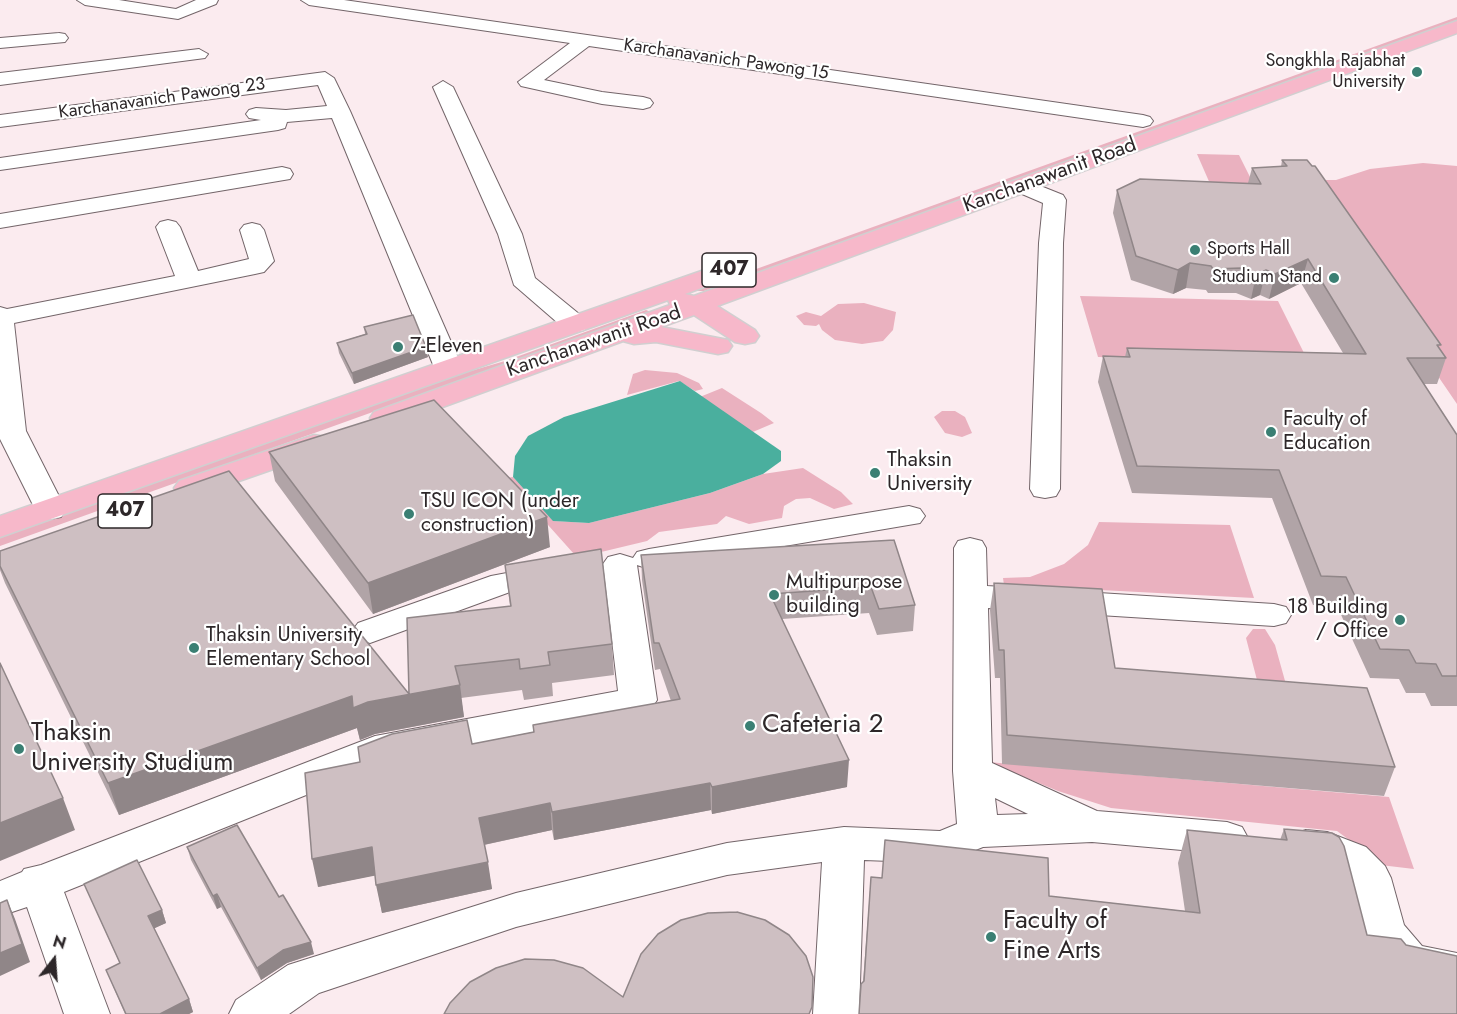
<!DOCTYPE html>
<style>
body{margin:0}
#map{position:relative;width:1457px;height:1014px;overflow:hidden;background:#fbebef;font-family:Jost,sans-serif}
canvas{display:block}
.north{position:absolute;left:24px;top:930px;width:60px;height:60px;-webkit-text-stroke:4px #fff;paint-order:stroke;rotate:17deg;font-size:16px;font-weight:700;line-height:24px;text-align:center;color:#2d2729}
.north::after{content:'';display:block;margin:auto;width:21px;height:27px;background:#2d2729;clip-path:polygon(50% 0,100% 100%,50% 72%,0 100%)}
</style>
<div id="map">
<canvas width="1457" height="1014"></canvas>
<div class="north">N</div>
</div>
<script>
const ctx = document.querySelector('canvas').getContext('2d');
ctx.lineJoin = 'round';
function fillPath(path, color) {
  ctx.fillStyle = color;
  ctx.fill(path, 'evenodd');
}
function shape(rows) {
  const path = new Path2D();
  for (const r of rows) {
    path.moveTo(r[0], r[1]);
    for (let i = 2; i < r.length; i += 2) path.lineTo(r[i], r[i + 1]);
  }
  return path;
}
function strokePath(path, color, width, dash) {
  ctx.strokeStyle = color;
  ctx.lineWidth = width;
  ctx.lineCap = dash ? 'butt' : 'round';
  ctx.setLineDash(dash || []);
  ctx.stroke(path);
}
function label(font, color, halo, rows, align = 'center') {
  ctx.font = font + ' Jost,sans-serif';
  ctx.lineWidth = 4.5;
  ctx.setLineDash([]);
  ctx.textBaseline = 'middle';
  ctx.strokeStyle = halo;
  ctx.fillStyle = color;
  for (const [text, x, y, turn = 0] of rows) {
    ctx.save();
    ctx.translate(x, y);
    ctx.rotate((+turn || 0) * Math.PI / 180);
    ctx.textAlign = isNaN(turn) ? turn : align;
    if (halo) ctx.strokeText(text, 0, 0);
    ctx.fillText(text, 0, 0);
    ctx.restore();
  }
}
fillPath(shape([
 [1457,17,1457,22,861,237,704,291,695,291],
 [1197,154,1239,155,1255,187,1211,186],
 [1423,163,1457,166,1457,404,1304,180,1336,180,1370,169],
 [1080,296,1278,301,1309,363,1098,357],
 [864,303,896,312,893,330,883,341,862,344,835,340,822,330,819,324,816,326,804,325,796,316,806,312,821,316,838,304],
 [646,310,651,312,0,546,0,536,429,383,505,361],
 [645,370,677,373,699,383,703,389,695,391,679,381,627,395,633,374],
 [722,388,761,413,774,423,734,440,680,405],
 [942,411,955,411,965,417,972,433,962,437,945,433,934,417],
 [803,468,841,492,853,504,834,509,810,498,796,499,784,506,782,518,749,524,726,516,717,524,659,532,647,541,501,576,554,557,574,554,506,478,513,477,554,521,589,523,710,493,763,474],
 [1099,522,1230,525,1254,598,1004,585,1003,578,1030,577,1064,564,1088,545],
 [1253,629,1265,629,1275,645,1287,688,1257,680,1246,638],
 [988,762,1389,797,1414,869,1372,864,1352,842,1337,831,1111,808,1058,791]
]), '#eab1bf');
fillPath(shape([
 [680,381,781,451,781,461,763,474,710,493,589,523,553,521,513,477,515,456,528,436,564,417]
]), '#4aaf9e');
const minor = shape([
 [77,0,119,0,176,9,196,0,218,0,216,4,178,19,85,5,77,0],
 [301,0,344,0,1143,115,1150,117,1153,121,1150,125,1143,127,589,46,544,80,602,92,643,97,650,99,653,103,650,107,643,109,602,104,521,86,518,82,570,43,309,5,301,0],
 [59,33,65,34,68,38,65,42,0,48,0,38,59,33],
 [199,49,208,54,205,58,0,85,0,73,199,49],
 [325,72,334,78,350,111,462,367,458,373,448,375,438,373,434,367,332,118,287,122,285,128,278,130,0,170,0,158,261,120,249,118,246,114,249,110,256,108,286,110,327,106,318,85,0,127,0,115,325,72],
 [443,81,453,87,522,234,535,278,584,318,588,324,584,330,575,332,566,330,514,285,498,234,433,87,443,81],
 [282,167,290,169,293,174,290,179,0,228,0,214,282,167],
 [1023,179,1063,195,1066,200,1063,243,1060,489,1056,496,1045,498,1034,496,1030,489,1039,243,1043,203,1015,191,1012,186,1015,181,1023,179],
 [168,220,176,222,180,227,198,271,249,259,240,230,244,225,252,223,260,225,264,230,274,261,264,272,255,274,14,323,26,431,66,510,61,517,50,519,39,517,0,439,0,307,7,309,175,276,156,227,160,222,168,220],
 [909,506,920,509,925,516,920,523,649,569,637,565,657,700,651,709,396,759,64,892,110,1014,64,1014,27,907,0,916,0,881,22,872,24,869,41,865,375,736,618,691,603,564,608,557,620,554,633,558,637,552,649,549,909,506],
 [970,538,982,541,986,548,987,586,1274,604,1286,607,1291,615,1286,623,1274,626,988,608,992,763,1097,811,1227,822,1242,827,1248,838,1242,849,1227,854,1092,842,983,847,943,863,864,860,859,1014,813,1014,822,862,727,875,516,927,319,993,289,1014,229,1014,236,1000,288,965,516,893,727,843,844,827,940,831,957,824,953,771,954,548,958,541,970,538],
 [995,798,1028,814,997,815,995,798],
 [549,565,561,568,566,575,561,582,510,592,370,643,358,639,352,631,358,623,491,576,549,565],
 [1306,830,1327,832,1366,847,1385,866,1391,878,1404,925,1422,946,1457,953,1457,991,1393,975,1368,946,1362,933,1351,885,1336,871,1321,863,1291,857,1285,846,1291,835,1306,830]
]);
const primary = shape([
 [1457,21,1457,33,717,306,755,330,759,336,755,342,745,344,735,342,694,315,661,327,728,340,732,346,728,352,718,354,656,342,634,344,623,341,396,424,385,427,374,424,370,418,374,412,670,305,668,300,0,537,0,516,713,267,722,264,731,267,735,272,731,277,685,294,694,296,1457,21],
 [314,435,325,437,330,444,325,451,190,498,179,495,174,488,179,481,314,435]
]);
strokePath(minor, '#736569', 2);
strokePath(primary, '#d1cfd0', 3);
fillPath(minor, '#fff');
fillPath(primary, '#f7b8ca');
fillPath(shape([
 [1282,160,1440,349,1446,358,1437,384,1424,384,1457,435,1457,706,1431,706,1425,693,1406,693,1399,679,1370,678,1337,606,1313,605,1272,498,1132,493,1098,382,1103,356,1125,357,1127,348,1343,353,1301,283,1269,299,1260,295,1251,299,1236,293,1208,293,1206,290,1186,288,1173,294,1131,280,1113,213,1117,190,1248,183,1252,168,1281,167],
 [364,327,428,357,354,384,339,353,337,343,365,334],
 [269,452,550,547,373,614,275,481],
 [894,540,915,605,913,631,877,635,869,613,782,619,847,787,712,814,711,810,554,840,552,830,484,845,492,889,382,913,375,875,318,887,472,744,533,732,533,725,671,701,660,669,655,670,642,580,641,555],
 [0,551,409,694,510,606,505,565,612,644,614,675,552,683,553,696,524,700,522,690,461,698,464,717,375,734,360,740,357,728,119,815,5,583,0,570],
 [994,583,1115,668,1395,767,1384,796,1002,764,1000,678,995,678,990,610],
 [1284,829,1367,935,863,982,871,877,1049,896,1185,911,1178,863,1187,830,1280,840],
 [187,847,314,954,287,963,261,980,221,907,217,909,191,860],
 [84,884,162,910,166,923,154,928,189,999,193,1012,189,1014,125,1014,106,970,120,964]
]), '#b1a4a7');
fillPath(shape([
 [1308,259,1301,283,1269,299,1275,274],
 [1190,263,1186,288,1173,294,1178,270],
 [1266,270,1260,295,1251,299,1256,275],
 [426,347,428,357,354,384,352,373],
 [547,517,550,547,373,614,368,583],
 [460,685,464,717,375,734,360,740,357,728,119,815,108,783,352,696,368,702],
 [849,760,847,787,712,814,712,787],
 [710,783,711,810,554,840,552,812],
 [63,798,75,830,0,861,0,823],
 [550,803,552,830,483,845,479,818],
 [372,847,378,875,318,887,312,859],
 [488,862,492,889,382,913,376,885],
 [217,894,221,907,217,909,213,896],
 [7,900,15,919,30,962,0,976,0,953],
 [162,910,166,923,153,929,148,916],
 [311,942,314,954,287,963,261,980,257,968,283,950],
 [189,999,193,1012,189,1014,160,1014]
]), '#908688');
const building = shape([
 [1282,160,1307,160,1312,166,1315,166,1441,345,1437,345,1446,358,1407,358,1457,435,1457,676,1442,676,1436,664,1416,663,1409,650,1380,649,1346,577,1321,576,1279,470,1137,466,1103,356,1130,357,1127,348,1366,354,1308,259,1275,274,1266,270,1256,275,1241,268,1213,269,1211,266,1190,263,1178,270,1136,256,1117,190,1140,179,1261,184,1252,168,1287,166,1282,160],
 [413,315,426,347,352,373,337,343,367,334,364,327,413,315],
 [434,400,547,517,368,583,269,452,434,400],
 [229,471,409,694,407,618,511,606,505,565,601,549,612,644,548,652,550,665,520,669,519,659,455,666,460,685,368,702,353,708,352,696,108,783,0,566,0,551,229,471],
 [894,540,915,605,879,609,871,587,770,594,849,760,712,787,710,783,552,812,550,803,479,818,488,862,376,885,372,847,312,859,305,773,360,762,358,747,392,734,467,720,472,744,534,732,533,725,680,699,659,643,654,643,641,555,894,540],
 [994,583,1102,589,1115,668,1367,688,1395,767,1007,735,1004,650,999,650,994,583],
 [0,663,63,798,0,823,0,663],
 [237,825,279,897,283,895,311,942,283,950,257,968,217,894,213,896,187,847,237,825],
 [1284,829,1332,833,1339,837,1344,846,1367,935,1401,939,1406,945,1457,956,1457,1014,859,1014,861,984,864,981,871,877,882,878,885,840,1048,858,1049,896,1200,913,1187,830,1287,840,1284,829],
 [137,860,162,910,148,916,189,999,160,1014,126,1014,106,970,120,963,84,884,137,860],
 [7,900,22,944,0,953,0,903,7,900],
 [737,912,765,920,789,935,806,956,813,977,812,1007,809,1014,444,1014,450,1003,470,982,496,968,525,959,554,960,583,968,623,997,641,954,658,934,681,920,708,913,737,912]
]);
fillPath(building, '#cebfc2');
strokePath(building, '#908688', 1.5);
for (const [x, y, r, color] of [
 [1417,72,6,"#3a7f73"],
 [1195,250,6,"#3a7f73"],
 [1334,278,6,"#3a7f73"],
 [398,347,6,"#3a7f73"],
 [1271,432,6,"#3a7f73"],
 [875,473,6,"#3a7f73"],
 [409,514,6,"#3a7f73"],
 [774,595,6,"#3a7f73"],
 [1400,620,6,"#3a7f73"],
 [194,648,6,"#3a7f73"],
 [750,726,6,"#3a7f73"],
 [19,749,6,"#3a7f73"],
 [991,937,6,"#3a7f73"]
]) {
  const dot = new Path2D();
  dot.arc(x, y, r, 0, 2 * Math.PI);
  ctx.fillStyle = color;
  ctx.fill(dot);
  strokePath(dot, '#fff', 2);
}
label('18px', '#2d2729', '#fff', [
 ["Karchanavanich Pawong 15",726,60,8],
 ["Karchanavanich Pawong 23",162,99,-8]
]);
label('18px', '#2d2729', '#fff', [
 ["Songkhla Rajabhat",1405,62],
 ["University",1405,83],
 ["Sports Hall",1207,250,"left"],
 ["Studium Stand",1322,278]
], 'right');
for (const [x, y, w] of [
 [729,270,54],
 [125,511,54]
]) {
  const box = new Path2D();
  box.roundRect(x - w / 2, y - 17, w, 34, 4.5);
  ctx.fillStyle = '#fff';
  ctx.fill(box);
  strokePath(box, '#2d2729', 1.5);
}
label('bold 20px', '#2d2729', null, [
 ["407",729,270],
 ["407",125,511]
]);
label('21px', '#2d2729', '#fff', [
 ["Kanchanawanit Road",1050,176,-20],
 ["Kanchanawanit Road",594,342,-19]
]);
label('21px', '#2d2729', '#fff', [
 ["7-Eleven",410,347],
 ["Faculty of",1283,420],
 ["Education",1283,444],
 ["Thaksin",887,461],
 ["University",887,485],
 ["TSU ICON (under",421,502],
 ["construction)",421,526],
 ["Multipurpose",786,583],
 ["building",786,607],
 ["18 Building",1388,608,"right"],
 ["/ Office",1388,632,"right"],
 ["Thaksin University",206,636],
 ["Elementary School",206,660]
], 'left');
label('26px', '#2d2729', '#fff', [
 ["Cafeteria 2",762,726],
 ["Thaksin",31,734],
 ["University Studium",31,764],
 ["Faculty of",1003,922],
 ["Fine Arts",1003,952]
], 'left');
</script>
